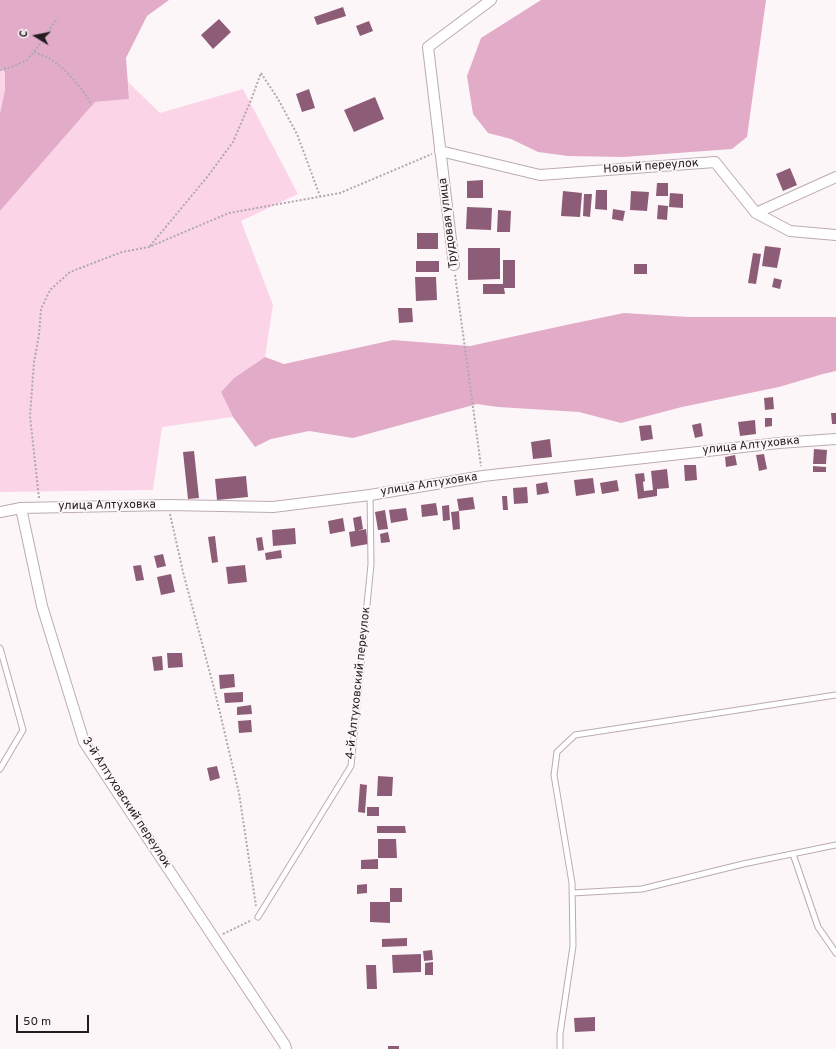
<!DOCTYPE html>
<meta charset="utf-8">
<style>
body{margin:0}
#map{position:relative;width:836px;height:1049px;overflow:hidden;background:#fdf6f9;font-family:Overpass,sans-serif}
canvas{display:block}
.north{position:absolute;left:16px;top:16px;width:40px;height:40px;-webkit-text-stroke:3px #fdf6f9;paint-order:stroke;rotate:280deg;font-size:11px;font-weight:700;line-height:16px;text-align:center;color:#241d20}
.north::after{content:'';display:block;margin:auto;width:14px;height:18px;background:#241d20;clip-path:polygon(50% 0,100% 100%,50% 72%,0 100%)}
.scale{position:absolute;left:16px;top:1015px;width:73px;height:18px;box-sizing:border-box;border:2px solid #241d20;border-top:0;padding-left:5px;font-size:12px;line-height:14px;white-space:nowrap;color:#241d20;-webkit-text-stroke:3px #fdf6f9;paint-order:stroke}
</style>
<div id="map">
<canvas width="836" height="1049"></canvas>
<div class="north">С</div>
<div class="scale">50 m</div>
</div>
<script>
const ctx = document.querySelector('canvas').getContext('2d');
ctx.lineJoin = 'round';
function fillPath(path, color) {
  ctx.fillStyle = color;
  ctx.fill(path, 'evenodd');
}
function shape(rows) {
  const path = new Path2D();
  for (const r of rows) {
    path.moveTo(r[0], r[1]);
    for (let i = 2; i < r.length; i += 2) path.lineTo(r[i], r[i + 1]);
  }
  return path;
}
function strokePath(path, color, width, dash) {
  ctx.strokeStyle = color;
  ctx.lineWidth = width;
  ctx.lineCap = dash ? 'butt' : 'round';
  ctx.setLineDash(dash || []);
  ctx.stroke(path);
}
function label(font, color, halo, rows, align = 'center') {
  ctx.font = font + ' Overpass,sans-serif';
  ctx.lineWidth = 3.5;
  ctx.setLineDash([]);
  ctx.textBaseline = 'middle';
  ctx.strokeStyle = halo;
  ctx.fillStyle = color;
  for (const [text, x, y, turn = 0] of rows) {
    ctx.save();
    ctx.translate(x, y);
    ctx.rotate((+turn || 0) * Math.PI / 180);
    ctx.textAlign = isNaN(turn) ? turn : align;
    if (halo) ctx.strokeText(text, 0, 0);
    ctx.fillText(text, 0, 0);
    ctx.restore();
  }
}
fillPath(shape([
 [0,68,5,72,5,90,0,113],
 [128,82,160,113,243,89,298,194,241,221,273,305,265,357,234,378,221,392,233,417,162,427,153,490,0,492,0,211,95,102,129,99]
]), '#fbd4e8');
fillPath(shape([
 [0,0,169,0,147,16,126,58,129,99,95,102,0,211,0,113,5,90,5,72,0,68],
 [541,0,766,0,747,137,732,149,623,157,568,156,538,152,511,139,488,133,473,114,467,76,481,38],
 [624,313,689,317,836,317,836,371,823,374,779,387,682,407,621,423,579,412,498,407,477,404,353,438,309,431,271,439,255,447,233,417,221,392,234,378,265,357,284,364,393,340,470,346,566,325]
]), '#e2acc9');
fillPath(shape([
 [343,7,346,16,317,25,314,17],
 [219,19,231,32,213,49,201,35],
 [369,21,373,31,360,36,356,26],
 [309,89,315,108,302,112,296,94],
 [375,97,384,119,354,132,344,110],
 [790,168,797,185,783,191,776,174],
 [483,180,483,198,467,198,467,181],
 [657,183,668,183,668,196,656,196],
 [596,190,607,190,607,210,595,209],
 [563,191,582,193,580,217,561,216],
 [631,191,649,192,647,211,630,210],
 [670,193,683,194,683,208,669,207],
 [584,194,592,194,590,217,583,216],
 [658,205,668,206,667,220,657,219],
 [467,207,492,208,491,230,466,229],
 [613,209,625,211,623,221,612,219],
 [498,210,511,211,510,232,497,232],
 [417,233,438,233,438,249,417,249],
 [765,246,781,248,777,268,762,266],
 [468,248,500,248,500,279,468,280],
 [753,253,761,254,756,284,748,283],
 [503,260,515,260,515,288,504,288,505,294,483,294,483,284,503,284],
 [416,261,439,261,439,272,416,272],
 [634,264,647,264,647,274,634,274],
 [415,277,436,277,437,300,416,301],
 [774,278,782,280,780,289,772,287],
 [398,308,412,308,413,322,399,323],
 [773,397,774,409,765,410,764,398],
 [831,413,836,413,836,424,832,424],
 [765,418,772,418,772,426,765,427],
 [755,420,756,434,740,436,738,422],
 [701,423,703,436,695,438,692,425],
 [651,425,653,439,641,441,639,426],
 [550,439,552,457,533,459,531,442],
 [814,449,827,450,826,464,813,464],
 [194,451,199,498,188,499,183,452],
 [764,454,767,469,759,471,756,455],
 [735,455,737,465,726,467,725,457],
 [684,465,696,465,697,480,685,481],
 [813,466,826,467,826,472,813,472],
 [667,469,669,488,657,489,657,496,638,499,635,474,644,473,645,481,643,482,644,491,653,490,651,471],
 [246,476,248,497,217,500,215,479],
 [593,478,595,493,576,496,574,480],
 [617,480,619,491,602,494,600,483],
 [547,482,549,493,537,495,536,484],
 [527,487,528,503,514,504,513,488],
 [502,496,507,496,508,510,503,510],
 [473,497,475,509,459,511,457,499],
 [436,503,438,515,422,517,421,505],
 [449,505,450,520,443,521,442,506],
 [406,508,408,520,391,523,389,510],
 [385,510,388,529,378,530,375,512],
 [459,511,460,529,453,530,451,512],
 [361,516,363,529,357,531,366,529,368,544,351,547,349,532,355,531,353,518],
 [343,518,345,531,330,534,328,521],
 [295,528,296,544,273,546,272,530],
 [388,532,390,542,381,543,380,534],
 [215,536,218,562,212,563,208,537],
 [262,537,264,550,258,551,256,538],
 [281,550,282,558,266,560,265,553],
 [163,554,166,566,157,568,154,556],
 [141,565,144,580,136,581,133,566],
 [245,565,247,582,228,584,226,567],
 [171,574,175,592,161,595,157,577],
 [167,653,182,653,183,667,168,668],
 [162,656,163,670,154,671,152,657],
 [234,674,235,687,220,689,219,675],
 [243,692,243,702,225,703,224,693],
 [251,705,252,714,237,715,237,707],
 [251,720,252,732,239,733,238,721],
 [217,766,220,778,210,781,207,768],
 [378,776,393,777,392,796,377,796],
 [360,784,367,785,365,813,358,812],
 [367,807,379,807,379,816,367,816],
 [377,826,405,826,406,833,377,833],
 [378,839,396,839,397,858,378,858],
 [378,859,378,869,361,869,361,860],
 [367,884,367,893,357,894,357,885],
 [390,888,402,888,402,902,390,902],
 [370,902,390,902,390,923,370,922],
 [407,938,407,946,382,947,382,939],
 [432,950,433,960,424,961,423,951],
 [421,954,421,972,393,973,392,955],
 [433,962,433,975,425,975,425,963],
 [366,965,376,965,377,989,367,989],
 [595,1017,595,1031,575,1032,574,1018],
 [388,1046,399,1046,399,1049,388,1049]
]), '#8d5d77');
const lane = shape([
 [0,648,23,730,0,769],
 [793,854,818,927,836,953],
 [572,893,642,889,743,864,836,845],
 [258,917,351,766,371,564,370,495],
 [560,1049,560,1034,573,946,572,883,554,775,557,752,575,735,836,695]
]);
const street = shape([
 [440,151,540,175,715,162,756,213,790,231,836,235],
 [756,213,836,177],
 [454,265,428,47,491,0],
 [21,508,42,606,84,742,285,1045,286,1049],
 [0,512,21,508,169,505,273,507,370,495,483,476,779,443,836,439]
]);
strokePath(lane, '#bcaab3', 7);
strokePath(street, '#bcaab3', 12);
strokePath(shape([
 [34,52,49,58,65,70,81,88,92,105],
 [0,70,12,67,27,60,41,43,57,18],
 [261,73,278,99,297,134,320,196],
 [150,246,208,176,233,142,251,100,261,73],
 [455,275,481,466],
 [39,498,30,416,34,362,39,335,41,309,50,290,70,272,122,252,149,247,229,213,340,193,432,154],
 [170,514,183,572,215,692,239,793,256,906],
 [223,934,252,920]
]), '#b0a9ac', 2, [2, 2]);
strokePath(lane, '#fff', 5);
strokePath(street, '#fff', 10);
label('12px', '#241d20', '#fdf6f9', [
 ["Новый переулок",651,167,-4],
 ["Трудовая улица",449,223,-97],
 ["улица Алтуховка",751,446,-6],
 ["улица Алтуховка",429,485,-9],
 ["улица Алтуховка",107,506,-1],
 ["4-й Алтуховский переулок",359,683,-84],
 ["3-й Алтуховский переулок",126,803,57]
]);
</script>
